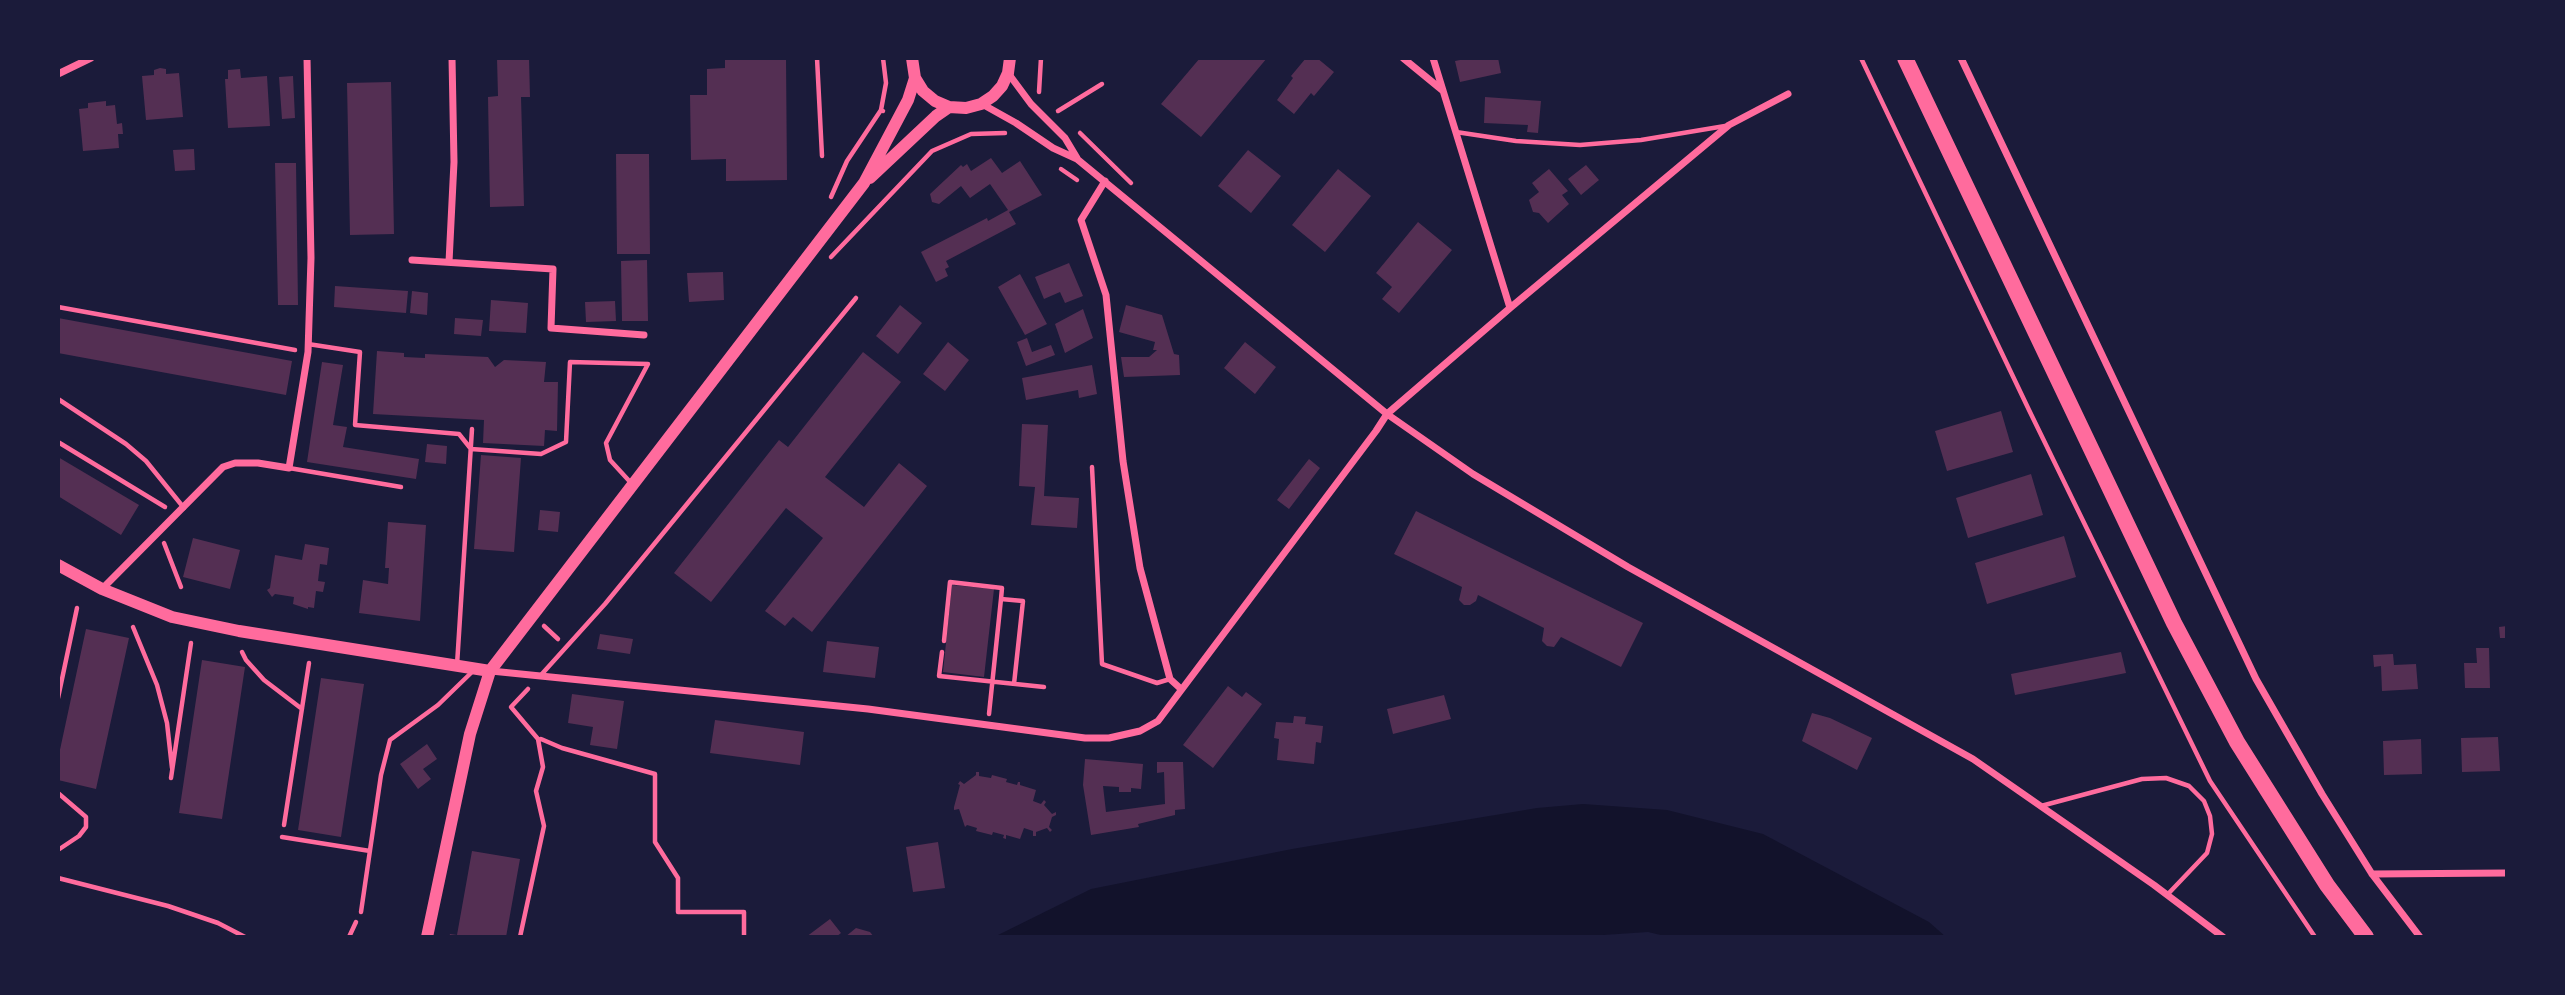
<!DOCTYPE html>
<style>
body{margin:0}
#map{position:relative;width:2565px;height:995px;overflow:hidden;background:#1b1b3a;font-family:"PT Sans",sans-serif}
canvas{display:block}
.frame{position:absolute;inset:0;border:60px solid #1b1b3a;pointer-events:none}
</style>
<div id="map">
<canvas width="2565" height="995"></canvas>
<div class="frame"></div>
</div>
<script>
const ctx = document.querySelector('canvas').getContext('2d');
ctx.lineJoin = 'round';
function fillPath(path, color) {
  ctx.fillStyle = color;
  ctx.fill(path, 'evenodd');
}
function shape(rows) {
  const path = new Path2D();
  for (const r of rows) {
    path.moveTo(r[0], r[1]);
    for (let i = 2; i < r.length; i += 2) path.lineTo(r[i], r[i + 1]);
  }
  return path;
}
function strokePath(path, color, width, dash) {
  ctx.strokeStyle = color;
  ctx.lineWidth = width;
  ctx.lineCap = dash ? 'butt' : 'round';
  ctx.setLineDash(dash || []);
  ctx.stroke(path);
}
fillPath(shape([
 [1583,804,1667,810,1763,834,1929,922,1946,937,1669,937,1648,932,1574,937,994,937,1091,889,1292,849,1537,808]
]), '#12122b');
fillPath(shape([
 [497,58,529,58,530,97,521,97,524,206,490,207,488,97,498,96],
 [725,58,786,58,787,180,726,181,726,159,691,160,690,95,707,95,707,69,725,68],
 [1200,58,1267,58,1201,137,1161,104],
 [1306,58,1317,58,1334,72,1314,96,1311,93,1294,114,1277,100,1293,78,1291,76],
 [1470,58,1498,58,1501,73,1460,82,1455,61],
 [160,68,166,69,166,74,179,73,183,117,146,120,142,76,154,75,154,70],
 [240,69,241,78,267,76,270,126,228,128,225,79,228,79,228,70],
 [293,76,295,118,282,119,279,77],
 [391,82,394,234,350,235,347,83],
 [1485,97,1541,101,1538,133,1527,132,1528,125,1484,123],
 [106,101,106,106,115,105,117,124,122,123,123,134,118,134,119,148,83,151,79,109,88,108,88,103],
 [194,149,195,170,175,171,173,150],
 [1248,150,1281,176,1251,213,1218,186],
 [616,154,649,154,650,254,617,254],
 [991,158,1002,173,1020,161,1042,195,1009,212,1016,224,946,261,949,267,945,269,948,276,936,282,921,252,987,218,988,221,1008,210,990,184,970,198,961,186,939,204,932,202,930,194,961,165,963,167,967,164,971,171],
 [275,163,296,163,298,305,278,305],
 [1586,165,1599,180,1581,195,1568,179],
 [1338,169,1371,196,1325,252,1292,225],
 [1549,169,1568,191,1562,195,1569,204,1548,223,1539,213,1533,212,1529,200,1539,192,1532,183],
 [1418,222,1452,250,1399,313,1382,299,1392,287,1376,273],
 [647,260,648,321,622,321,621,261],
 [1069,263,1083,296,1065,303,1060,292,1044,299,1035,277],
 [723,272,724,300,689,302,687,273],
 [1020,274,1047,324,1025,335,998,287],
 [335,286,408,291,406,313,334,307],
 [412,291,428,293,427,315,410,313],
 [491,300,528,303,526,333,489,331],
 [615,301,616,321,586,322,585,302],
 [900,305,922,323,898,354,876,336],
 [1126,305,1162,315,1174,354,1179,355,1180,375,1124,377,1121,357,1149,357,1157,350,1153,350,1155,342,1119,332],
 [1083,309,1093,338,1065,353,1055,324],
 [58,318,292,361,286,395,58,353],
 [455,318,483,320,481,336,454,334],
 [1027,338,1032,352,1051,345,1055,355,1026,366,1017,342],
 [948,342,969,360,945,391,923,374],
 [1245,342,1276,367,1255,394,1224,368],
 [377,351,404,353,404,357,425,358,425,354,488,357,495,367,504,360,546,362,544,382,558,382,557,431,545,430,544,446,483,443,484,420,373,414],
 [863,352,901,382,825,477,864,507,899,463,927,486,812,632,793,617,785,626,765,611,823,538,786,508,711,602,674,573,779,440,788,447],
 [322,362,343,365,333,425,347,427,343,447,419,459,416,479,307,462],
 [1092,365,1097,394,1079,398,1078,390,1026,400,1022,378],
 [2001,411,2013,452,1947,471,1935,431],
 [1022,424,1048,425,1044,496,1079,498,1077,528,1031,525,1035,487,1019,486],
 [427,444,447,446,446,464,425,462],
 [481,455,521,458,514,552,474,549],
 [58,457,139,505,121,535,58,496],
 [1309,459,1320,468,1289,509,1277,500],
 [2031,474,2043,515,1968,538,1956,498],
 [540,510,560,512,558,532,538,530],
 [1416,511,1643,623,1621,667,1561,637,1554,647,1547,646,1542,641,1544,628,1478,595,1476,601,1470,605,1464,605,1459,600,1462,587,1394,554],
 [388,522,426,525,420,621,359,613,363,580,388,584,389,568,385,568],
 [2064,536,2076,577,1987,604,1975,563],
 [193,538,240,550,230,589,183,577],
 [305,544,329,548,327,565,320,564,318,581,325,582,323,592,316,591,314,608,308,607,308,609,293,604,294,597,275,594,272,597,267,590,270,588,275,555,302,560],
 [952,585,994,589,984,677,943,672],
 [2507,626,2507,638,2500,638,2499,627],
 [86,629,129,638,96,789,58,780,58,759],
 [600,634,633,639,630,654,597,649],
 [827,641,879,647,875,678,823,672],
 [2476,648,2489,648,2490,688,2465,688,2464,663,2477,663],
 [2121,652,2126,673,2015,695,2011,674],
 [2393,654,2394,665,2416,664,2418,689,2382,691,2381,666,2374,667,2373,655],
 [202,660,245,667,222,819,179,813],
 [321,678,364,684,341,837,298,830],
 [1228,686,1242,697,1246,692,1262,704,1213,768,1183,745],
 [572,694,624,701,617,749,590,745,593,727,568,723],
 [1444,695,1451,719,1393,734,1387,709],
 [1812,713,1830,718,1872,738,1857,770,1802,741],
 [1294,716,1306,717,1305,724,1323,726,1321,743,1316,742,1314,764,1277,760,1279,739,1274,738,1276,722,1293,723],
 [715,720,804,732,800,765,710,753],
 [2498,737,2500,771,2462,772,2461,738],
 [2421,739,2422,774,2384,775,2383,741],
 [427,744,437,759,423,769,431,779,418,789,400,764],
 [1085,759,1143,764,1141,789,1131,788,1131,792,1119,792,1119,787,1103,786,1106,812,1165,804,1164,772,1157,773,1157,762,1183,762,1185,809,1175,810,1175,815,1138,824,1139,827,1091,835,1083,785],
 [976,772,979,772,979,776,991,778,992,775,1007,779,1006,782,1017,785,1018,782,1020,782,1020,785,1036,790,1033,801,1041,804,1044,800,1046,802,1044,805,1052,814,1056,812,1056,815,1052,817,1049,827,1052,830,1050,832,1047,828,1036,832,1036,836,1033,836,1033,831,1024,828,1020,839,1006,835,1006,839,1003,838,1004,835,993,832,992,835,976,831,977,828,967,825,965,827,959,809,954,810,954,807,960,785,958,784,960,781,964,784,976,775],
 [938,842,945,888,913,892,906,847],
 [472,851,520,859,506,937,449,937,450,934,457,935],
 [830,919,841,933,836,937,806,937],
 [856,928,870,932,874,937,845,937]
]), '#542f53');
strokePath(shape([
 [1861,58,2029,410,2210,781,2315,937],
 [1039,92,1041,58],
 [883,111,881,110,886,83,883,58],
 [1058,111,1102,84],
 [1080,133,1131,183],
 [1061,169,1077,180],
 [831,197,847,161,881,110],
 [831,257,932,151,971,134,1005,133],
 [58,307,295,350],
 [58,442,165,507],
 [164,543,181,587],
 [544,626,558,639],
 [133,627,157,685,167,723,172,768],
 [944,641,950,582,1002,588,1001,599],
 [242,652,246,660,264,680,302,709],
 [942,652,939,676,1044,687],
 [58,698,77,608],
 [989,714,1001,599,1023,601,1014,684],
 [541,739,562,748,655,774,655,842,678,878,678,912,744,912,744,937],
 [171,778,191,643],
 [58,793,86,817,86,827,79,836,58,850],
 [284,825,309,663],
 [58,878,168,906,218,923,245,937],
 [349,937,356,922],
 [520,937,544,826,536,791,543,767,538,739,511,707,528,689]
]), '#ff6b9d', 4.5);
strokePath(shape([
 [817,58,822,156],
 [1456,132,1516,141,1580,145,1641,140,1725,126],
 [308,344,360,352,355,425,459,434,471,449,541,454,566,442,570,362,648,364,606,443,610,460,632,484],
 [58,399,126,444,146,461,184,508],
 [1092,467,1102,664,1157,683,1170,679],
 [289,468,401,487],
 [457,665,472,429],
 [541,675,605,604,856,298],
 [2041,806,2142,779,2166,778,2189,786,2204,801,2210,816,2212,834,2207,853,2168,894],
 [282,837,370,851],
 [361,912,381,775,390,740,438,705,473,671]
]), '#ff6b9d', 4.5);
strokePath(shape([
 [1403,58,1442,90],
 [1961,58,2256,679,2322,794,2372,874,2420,937],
 [1008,73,1031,104,1065,138,1077,158],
 [58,74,91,58],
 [982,104,1016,123,1053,148,1077,159,1387,414,1473,474,1628,567,1973,759,2154,885,2223,937],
 [1105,181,1081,220,1106,295,1123,461,1140,568,1170,679,1181,689],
 [412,260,553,269,551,328,644,335],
 [449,262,454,162,452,58],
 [1510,308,1729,125,1788,94],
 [102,589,223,467,235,463,258,463,289,468,308,352,311,258,307,58],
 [491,671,868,709,1085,738,1109,738,1140,731,1158,721,1376,431,1387,414,1510,308,1433,58],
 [2372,874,2507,873]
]), '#ff6b9d', 7);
strokePath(shape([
 [912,58,915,78,923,91,935,101,949,107,966,108,981,104,993,96,1002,86,1008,73,1010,58],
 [870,178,936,116,949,107],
 [58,565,102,589,172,617,239,631,490,671],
 [427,937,470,734,490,671,864,183,908,100,915,78]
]), '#ff6b9d', 12);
strokePath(shape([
 [1905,58,2174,623,2237,742,2327,885,2366,937]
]), '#ff6b9d', 16);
</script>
